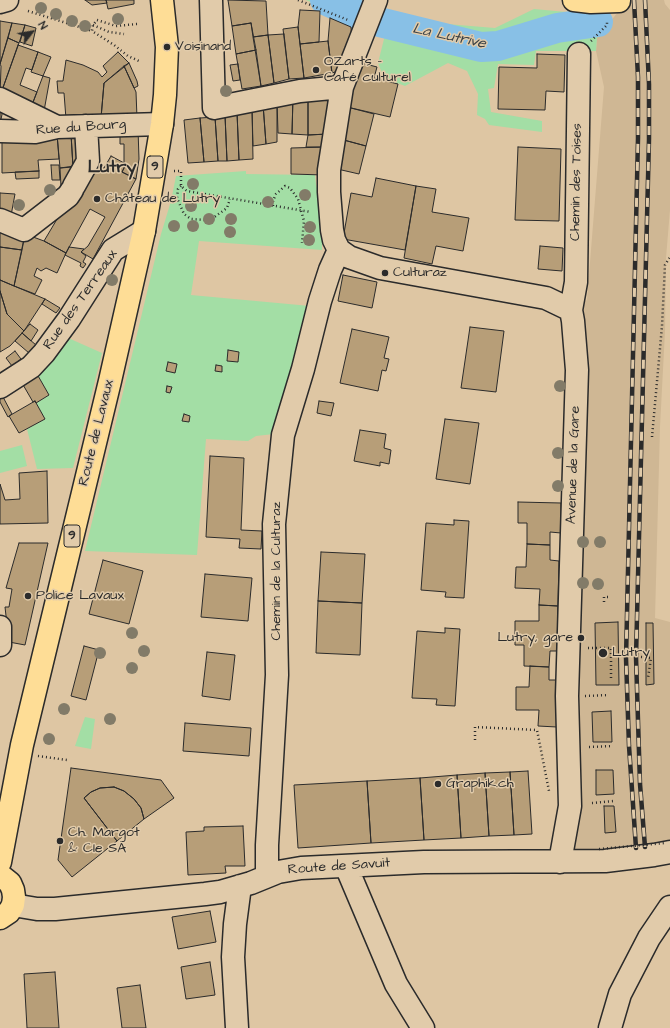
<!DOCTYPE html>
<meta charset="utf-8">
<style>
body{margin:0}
#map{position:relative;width:670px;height:1028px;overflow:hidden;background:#dec6a3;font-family:"Architects Daughter",sans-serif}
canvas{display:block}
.north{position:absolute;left:12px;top:12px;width:40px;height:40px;-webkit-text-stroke:3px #e1cbaa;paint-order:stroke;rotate:59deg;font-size:11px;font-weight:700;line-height:16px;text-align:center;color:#2b2b2b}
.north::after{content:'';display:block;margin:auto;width:14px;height:18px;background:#2b2b2b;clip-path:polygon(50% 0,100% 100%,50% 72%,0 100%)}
</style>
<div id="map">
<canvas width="670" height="1028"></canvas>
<div class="north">N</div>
</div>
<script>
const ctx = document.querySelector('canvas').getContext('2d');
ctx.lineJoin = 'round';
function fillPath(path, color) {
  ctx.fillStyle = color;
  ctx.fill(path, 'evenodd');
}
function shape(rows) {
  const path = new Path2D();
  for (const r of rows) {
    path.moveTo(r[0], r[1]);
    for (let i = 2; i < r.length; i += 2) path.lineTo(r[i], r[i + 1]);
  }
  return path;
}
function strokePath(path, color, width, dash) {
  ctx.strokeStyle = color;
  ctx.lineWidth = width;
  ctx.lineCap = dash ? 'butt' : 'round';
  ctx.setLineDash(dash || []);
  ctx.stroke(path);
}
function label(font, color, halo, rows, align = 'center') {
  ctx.font = font + ' "Architects Daughter",sans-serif';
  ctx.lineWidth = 3;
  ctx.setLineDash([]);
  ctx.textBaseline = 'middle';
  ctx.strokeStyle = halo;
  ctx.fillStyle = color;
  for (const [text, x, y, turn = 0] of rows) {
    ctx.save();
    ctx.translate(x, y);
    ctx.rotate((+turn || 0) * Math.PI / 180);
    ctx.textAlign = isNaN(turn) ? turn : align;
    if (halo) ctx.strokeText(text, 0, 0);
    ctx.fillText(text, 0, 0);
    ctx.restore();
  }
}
fillPath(shape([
 [620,0,664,0,665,4,670,10,670,210,666,258,665,331,660,427,655,618,670,622,670,852,560,862,571,310,587,300,604,87,596,51,597,38,618,12]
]), '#cfb794');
fillPath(shape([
 [306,0,362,0,362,3,410,21,495,28,534,9,599,15,607,27,597,38,596,51,536,51,534,65,498,64,494,88,488,89,491,112,542,121,542,132,489,125,485,119,477,115,478,94,467,71,448,63,405,86,384,78,378,63,385,35],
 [246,171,246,174,315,175,316,184,322,210,322,250,199,241,191,295,310,306,274,434,256,436,248,441,206,439,197,555,85,551,161,234,171,201,176,176],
 [66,337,102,353,73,468,37,469,27,429,45,419,36,403,49,395,37,374],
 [22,445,27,466,0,473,0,451],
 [85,717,95,719,91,749,75,746]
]), '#a3dea5');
strokePath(shape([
 [325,0,367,19,481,47,498,46,557,28,598,22]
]), '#88c0e6', 30);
const building = shape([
 [85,0,106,0,107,3,92,5,85,0],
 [106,0,134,0,134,4,108,9,106,0],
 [228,0,266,1,268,35,253,37,251,23,232,26,228,0],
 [300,10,320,11,319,42,300,44,298,27,300,10],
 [330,18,351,27,352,42,338,71,332,73,328,41,330,18],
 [0,21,12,23,0,64,0,21],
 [12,23,25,25,19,43,8,38,12,23],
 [251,23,256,50,236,54,232,26,251,23],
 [25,25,36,28,32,46,20,42,25,25],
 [298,27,304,78,289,79,283,29,298,27],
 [284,34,289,79,274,83,268,35,284,34],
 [268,35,274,83,261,86,253,37,268,35],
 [8,38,19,43,0,96,1,66,0,64,8,38],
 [328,41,332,73,304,78,300,44,328,41],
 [18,45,38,52,32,70,26,68,20,85,37,92,30,110,0,96,18,45],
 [256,50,261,86,242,89,236,54,256,50],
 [38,52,51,57,43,76,31,72,38,52],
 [118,52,129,63,104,83,101,118,66,119,64,93,58,93,57,81,63,81,66,60,83,65,98,72,102,77,107,72,103,66,118,52],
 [537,54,565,55,564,92,546,91,545,110,498,109,499,67,537,68,537,54],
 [358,62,377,67,374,78,398,84,390,117,347,107,358,62],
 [129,63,137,81,138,86,134,88,124,66,129,63],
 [238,64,240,80,233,81,230,65,238,64],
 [124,66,136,92,137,118,101,118,104,83,124,66],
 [43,76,50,78,44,111,30,110,43,76],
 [293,96,308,96,308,135,292,134,293,96],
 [293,96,292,134,278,133,277,101,293,96],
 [308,96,322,96,331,102,328,134,308,135,308,96],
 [277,101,277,142,266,144,263,104,277,101],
 [0,103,4,105,0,124,0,103],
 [263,104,266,144,253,146,252,108,263,104],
 [347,107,374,114,366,146,340,139,347,107],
 [252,108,253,159,239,160,237,112,252,108],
 [237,112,239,160,227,161,225,115,237,112],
 [225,115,227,161,218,161,215,117,225,115],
 [215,117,218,161,204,162,200,118,215,117],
 [200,118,204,162,188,163,184,120,200,118],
 [138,129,139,159,136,179,122,172,126,164,124,163,124,144,120,144,120,130,138,129],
 [84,133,85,165,73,167,71,134,84,133],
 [57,134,59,159,38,160,39,171,2,173,2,135,57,134],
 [57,134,71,134,73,167,60,168,57,134],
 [328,134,326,147,306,147,308,135,328,134],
 [340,139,366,146,359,174,333,168,340,139],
 [326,147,324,175,291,174,291,148,326,147],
 [518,147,561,149,559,221,515,220,518,147],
 [111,156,126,164,122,172,136,179,93,259,81,252,88,246,105,217,90,209,66,253,44,241,91,162,104,168,111,156],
 [51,165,59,165,60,180,52,180,51,165],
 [82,165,61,187,60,168,82,165],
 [39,171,39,178,16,179,15,172,39,171],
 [376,178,416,186,405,250,343,239,351,193,372,197,376,178],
 [416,186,436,189,432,212,469,218,463,251,436,246,432,264,404,258,416,186],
 [0,193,15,194,10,221,0,217,0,193],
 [0,226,25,234,22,250,0,247,0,226],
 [25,234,44,241,66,253,57,273,46,268,41,271,37,268,34,276,42,280,35,294,14,286,25,234],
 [540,246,563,248,562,271,538,269,540,246],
 [0,247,22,250,14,286,0,280,0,247],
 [69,247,84,249,81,252,86,256,83,262,86,264,83,268,80,266,81,263,65,255,69,247],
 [343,275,377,282,372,308,338,301,343,275],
 [0,280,45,299,24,331,7,314,0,291,0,280],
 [0,291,7,314,24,331,10,346,0,352,0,291],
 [45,299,60,308,56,313,42,304,45,299],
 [30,324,38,330,31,341,22,333,30,324],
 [470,327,504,331,496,392,461,388,470,327],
 [352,329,389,337,384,358,389,359,386,371,382,370,378,391,340,383,352,329],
 [22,333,36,345,29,353,15,341,22,333],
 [228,350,239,352,238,362,227,361,228,350],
 [15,351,21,359,12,366,6,358,15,351],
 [168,362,177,364,175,373,166,371,168,362],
 [216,365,222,366,222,372,215,371,216,365],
 [37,374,49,395,36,403,35,401,33,402,22,383,37,374],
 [167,386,172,387,170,393,166,392,167,386],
 [3,397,12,414,8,417,0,402,0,398,3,397],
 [35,401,45,419,19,433,9,416,35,401],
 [319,401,334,403,331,416,317,413,319,401],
 [184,414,190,416,189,422,182,421,184,414],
 [445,419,479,423,470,484,436,479,445,419],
 [360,430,386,434,384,448,391,450,389,464,380,462,380,466,354,461,360,430],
 [210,456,244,458,241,530,262,531,261,549,239,548,240,539,206,537,210,456],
 [47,471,48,523,0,524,0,484,5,500,20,499,19,473,47,471],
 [518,502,561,503,561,533,550,532,550,545,527,544,527,523,518,523,518,502],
 [454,520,469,521,464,598,445,597,446,592,421,590,426,523,454,525,454,520],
 [19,543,48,543,25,645,9,642,5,607,9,607,12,589,6,588,19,543],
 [527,544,550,545,550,560,559,561,558,606,539,605,540,589,515,588,516,567,526,567,527,544],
 [321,552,365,554,362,603,318,601,321,552],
 [103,560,143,571,129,624,89,614,103,560],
 [205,574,252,578,248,621,201,617,205,574],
 [318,601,362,603,360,655,316,653,318,601],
 [539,605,558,606,557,651,550,651,549,667,524,666,524,645,515,645,515,621,539,621,539,605],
 [618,622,619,685,596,685,595,623,618,622],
 [646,623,653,623,654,684,646,685,646,623],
 [445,628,460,629,455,706,436,705,437,699,412,698,417,631,445,633,445,628],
 [84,646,99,650,86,700,71,696,84,646],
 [207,652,235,655,230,700,202,696,207,652],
 [530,666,549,667,549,680,558,680,557,727,538,726,539,710,516,710,516,687,529,687,530,666],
 [611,711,612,742,593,742,592,712,611,711],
 [185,723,251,728,249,756,183,751,185,723],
 [71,768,161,780,174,798,144,819,141,808,134,799,124,791,114,787,100,788,91,792,84,798,117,841,72,877,58,860,71,768],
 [596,770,613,770,614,794,596,795,596,770],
 [528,771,532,834,514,835,510,772,528,771],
 [510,772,514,835,489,836,485,773,510,772],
 [485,773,489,836,461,838,457,775,485,773],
 [457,775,461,838,424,840,420,778,457,775],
 [420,778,424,840,371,843,367,781,420,778],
 [367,781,371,843,298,848,294,785,367,781],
 [114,787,124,791,134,799,141,808,144,819,117,841,84,798,91,792,100,788,114,787],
 [604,806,614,806,616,832,605,833,604,806],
 [243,826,245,866,225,866,226,873,188,875,186,832,204,831,204,827,243,826],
 [210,911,216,942,178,949,172,917,210,911],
 [210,962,215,995,186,999,181,967,210,962],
 [55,972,59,1028,27,1028,24,974,55,972],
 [140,985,146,1028,122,1028,117,988,140,985]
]);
fillPath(building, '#b79e78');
strokePath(building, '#2b2b2b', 1);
const minor = shape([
 [211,0,214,108,300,91,342,87],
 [376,0,342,87,329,170,329,192,332,230,334,240,339,250,349,257,380,268,546,298,571,310],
 [0,2,7,0],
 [0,99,57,127],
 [0,131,35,132,57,127,162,124],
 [74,186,88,161,86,126],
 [0,220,24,230,68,196,72,190],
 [0,387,31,367,44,353,69,319,113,250,144,231],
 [0,627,0,645],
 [560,862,570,806,567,696,577,370,573,321,571,310,576,282,579,54],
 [346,866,396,984,423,1028],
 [267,876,267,845,277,675,274,524,283,435,303,369,320,301,330,270,339,250],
 [13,905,37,909,55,909,205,894,220,892,251,883,278,872,301,868,424,862,605,861,654,855,670,852],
 [237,1028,233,957,235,924,240,886],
 [610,1028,620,994,649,938,670,907]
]);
const major = shape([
 [574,0,591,2,619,1],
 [0,862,22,745,110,381,144,231,162,124,165,95,167,47,162,0],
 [0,875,10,883,13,890,14,897,13,905,9,912,0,918]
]);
strokePath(minor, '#2b2b2b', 25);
strokePath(major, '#2b2b2b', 25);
strokePath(shape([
 [298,0,348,20],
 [28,11,92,31],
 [137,24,116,26,97,20,93,25,92,31,114,45,128,56,139,61],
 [93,25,109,32,124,34],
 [591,41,607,25,607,20],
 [174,171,181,171,181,186,187,191,311,212],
 [181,186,178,189,177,198,184,214,191,219,205,220,213,218,227,208,230,199],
 [273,206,273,201,276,194,285,186,290,188,298,199,304,221,302,243],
 [652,437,662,326,665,265,670,257],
 [604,602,604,597,608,597],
 [588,648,611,648,611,679],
 [641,657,651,658,648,678],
 [585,696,609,695],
 [475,740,475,727,537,730,549,791],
 [589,747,613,746],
 [38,756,67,760],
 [592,803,614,801]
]), '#2b2b2b', 2.5, [1, 3]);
strokePath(minor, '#e1cbaa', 22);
strokePath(major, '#fedd96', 22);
const rail = shape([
 [634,0,638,77,638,138,626,658,629,746,636,848],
 [645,0,649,84,649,139,636,657,640,784,645,847]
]);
strokePath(rail, '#2b2b2b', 4.5);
strokePath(rail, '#e1cbaa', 3, [9]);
strokePath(shape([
 [599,849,665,843]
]), '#2b2b2b', 2.5, [1, 3]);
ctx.fillStyle = '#827b68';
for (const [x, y] of [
 [41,8],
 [56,14],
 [118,19],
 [72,21],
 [85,26],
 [226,91],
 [193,184],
 [50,190],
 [305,195],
 [268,202],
 [19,205],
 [191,206],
 [209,219],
 [231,219],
 [174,226],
 [193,226],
 [310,227],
 [230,232],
 [309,240],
 [112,280],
 [560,386],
 [558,453],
 [558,486],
 [583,542],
 [600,542],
 [583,583],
 [598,584],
 [132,633],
 [144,651],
 [100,653],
 [132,668],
 [64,709],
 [110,719],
 [49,739]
]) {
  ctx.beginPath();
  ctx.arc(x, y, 6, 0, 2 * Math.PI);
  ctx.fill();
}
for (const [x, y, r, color] of [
 [167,47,4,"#2b2b2b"],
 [316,70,4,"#2b2b2b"],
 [97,199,4,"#2b2b2b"],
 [385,273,4,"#2b2b2b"],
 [28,596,4,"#2b2b2b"],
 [581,638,4,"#2b2b2b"],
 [603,653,5,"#2b2b2b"],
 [438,784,4,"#2b2b2b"],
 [60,841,4,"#2b2b2b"]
]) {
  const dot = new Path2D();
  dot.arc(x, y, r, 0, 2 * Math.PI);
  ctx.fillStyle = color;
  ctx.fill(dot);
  strokePath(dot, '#e1cbaa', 1.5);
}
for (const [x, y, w] of [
 [155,167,16],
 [72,536,16]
]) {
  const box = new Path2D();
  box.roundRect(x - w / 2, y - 11, w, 22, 3);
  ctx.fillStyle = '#e1cbaa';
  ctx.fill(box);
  strokePath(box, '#2b2b2b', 1);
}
label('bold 13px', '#2b2b2b', null, [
 ["9",155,167],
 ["9",72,536]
]);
label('14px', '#2b2b2b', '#e1cbaa', [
 ["Voisinand",175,47],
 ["OZarts -",324,62],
 ["Café culturel",324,78],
 ["Château de Lutry",105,199],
 ["Culturaz",393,273],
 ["Police Lavaux",36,596],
 ["Lutry, gare",573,638,"right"],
 ["Lutry",612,653],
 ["Graphik.ch",446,784],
 ["Ch. Margot",68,833],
 ["& CIe SA",68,849]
], 'left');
label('14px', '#2b2b2b', '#e1cbaa', [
 ["Rue du Bourg",81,128,-4],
 ["Chemin des Toises",577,182,-89],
 ["Rue des Terreaux",81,300,-55],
 ["Route de Lavaux",97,433,-76],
 ["Avenue de la Gare",574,465,-88],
 ["Chemin de la Culturaz",277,571,-90],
 ["Route de Savuit",339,867,-4]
]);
label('italic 15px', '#394147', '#e1cbaa', [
 ["La Lutrive",449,37,12]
]);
label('bold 18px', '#2b2b2b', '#e1cbaa', [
 ["Lutry",112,168]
]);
</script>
